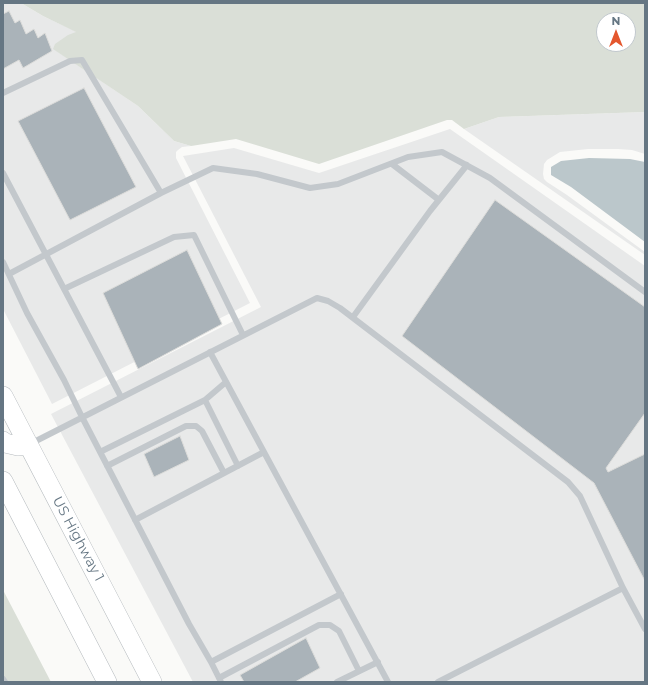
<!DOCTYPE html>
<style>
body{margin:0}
#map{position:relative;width:648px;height:685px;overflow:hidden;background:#fafaf8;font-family:Montserrat,sans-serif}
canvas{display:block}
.frame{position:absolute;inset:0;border:4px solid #657683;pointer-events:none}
.north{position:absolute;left:596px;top:12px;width:40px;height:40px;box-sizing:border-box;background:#fff;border:1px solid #c1c8cd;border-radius:50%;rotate:0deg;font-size:11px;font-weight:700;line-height:16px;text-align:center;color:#657683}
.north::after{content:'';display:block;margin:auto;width:14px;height:18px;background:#e4572e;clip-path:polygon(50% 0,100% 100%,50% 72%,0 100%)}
</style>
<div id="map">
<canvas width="648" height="685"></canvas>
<div class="frame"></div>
<div class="north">N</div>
</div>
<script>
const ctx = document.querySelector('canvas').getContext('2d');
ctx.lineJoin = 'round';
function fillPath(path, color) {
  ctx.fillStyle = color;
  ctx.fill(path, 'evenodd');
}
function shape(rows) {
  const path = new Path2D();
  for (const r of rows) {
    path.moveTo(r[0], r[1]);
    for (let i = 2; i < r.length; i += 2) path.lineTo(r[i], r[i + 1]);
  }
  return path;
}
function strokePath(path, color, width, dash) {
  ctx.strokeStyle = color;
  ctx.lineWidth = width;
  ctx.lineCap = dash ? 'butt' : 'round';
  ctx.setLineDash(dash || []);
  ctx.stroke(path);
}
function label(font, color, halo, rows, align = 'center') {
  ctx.font = font + ' Montserrat,sans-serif';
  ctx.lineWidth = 4;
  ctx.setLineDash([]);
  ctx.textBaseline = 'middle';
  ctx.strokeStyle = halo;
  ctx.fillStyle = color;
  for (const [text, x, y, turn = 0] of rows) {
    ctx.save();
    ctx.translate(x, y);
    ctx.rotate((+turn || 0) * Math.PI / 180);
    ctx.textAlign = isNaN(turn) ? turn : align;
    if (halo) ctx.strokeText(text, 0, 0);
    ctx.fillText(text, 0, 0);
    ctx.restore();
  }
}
fillPath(shape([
 [3,3,21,3,43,16,77,32,54,49,138,106,174,141,191,146,182,147,178,150,176,152,176,158,177,160,250,303,52,404,3,309],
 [645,112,645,154,632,150,618,149,588,149,560,152,547,160,544,164,543,174,544,179,547,182,567,195,645,252,645,255,464,129,499,117],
 [450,129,645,266,645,682,193,682,51,414,261,307,183,156,234,148,319,173]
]), '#e8e9e9');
fillPath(shape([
 [21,3,645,3,645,112,499,117,464,129,452,120,447,120,319,164,236,139,191,146,174,141,138,106,53,49,55,44,68,35,76,32,43,16],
 [604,20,628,20,628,44,604,44],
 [3,590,51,682,3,682]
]), '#dadfd7');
fillPath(shape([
 [589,158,630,159,645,162,645,242,571,187,551,175,551,167,561,161]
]), '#bbc7cb');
const building = shape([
 [9,11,15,23,20,20,26,34,34,29,38,38,45,33,52,51,23,68,19,60,3,69,3,14,9,11],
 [84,88,136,187,70,220,18,121,84,88],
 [495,200,645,307,645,413,606,468,608,472,645,454,645,581,594,483,402,336,495,200],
 [187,250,222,324,138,369,103,293,187,250],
 [180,436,189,460,154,477,144,454,180,436],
 [306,638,320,668,295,682,244,682,240,675,306,638]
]);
fillPath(building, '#aab3b9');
strokePath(building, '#dcdcda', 1);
const primary = shape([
 [3,396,152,682],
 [3,441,5,443,18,446,28,445],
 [3,481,107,682]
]);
strokePath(primary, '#b5babe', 20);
strokePath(shape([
 [3,93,70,61,82,60,161,193,9,274],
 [392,164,439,200],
 [3,173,121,397],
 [161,193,213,168,257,174,310,188,338,184,408,157,442,152,490,178,645,292],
 [3,262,27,313,64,380,82,417,189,624,211,662],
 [64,289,174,237,194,235,243,335],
 [353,317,430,211,467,165],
 [210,352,388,682],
 [205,400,226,382],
 [30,444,317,298,328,301,340,308,568,482,580,496,623,588,645,629],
 [100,452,205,400,238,466],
 [107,466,186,426,196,426,202,431,224,473],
 [135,520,264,452],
 [219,678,319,625,330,625,339,631,359,671],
 [3,679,5,682],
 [221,682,211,662,341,594],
 [337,682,378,662],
 [438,682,623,588]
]), '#c3c8cc', 6);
strokePath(primary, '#fff', 19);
label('14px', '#657683', '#fff', [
 ["US Highway 1",78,539,62]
]);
</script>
